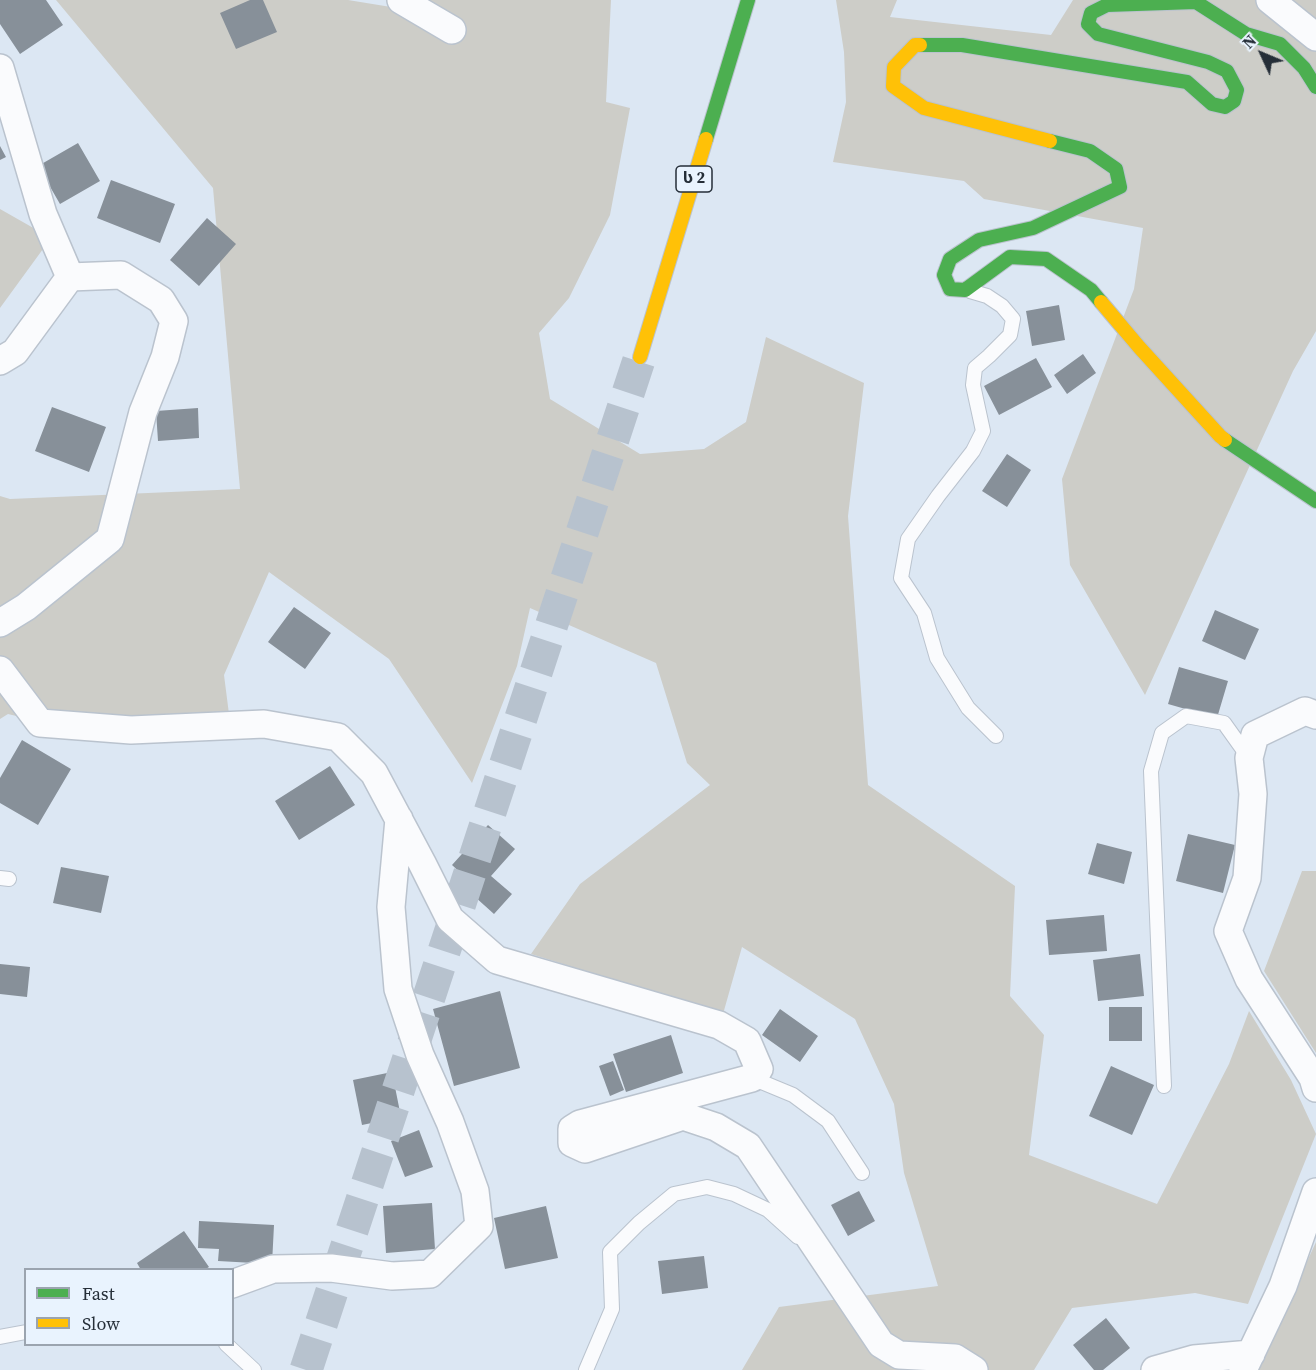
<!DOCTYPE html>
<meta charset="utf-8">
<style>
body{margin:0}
#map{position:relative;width:1316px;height:1370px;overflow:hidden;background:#dce7f3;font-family:"Source Serif 4",serif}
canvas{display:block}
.legend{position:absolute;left:24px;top:1268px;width:210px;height:78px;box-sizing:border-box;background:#e9f3fe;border:2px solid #9ba4af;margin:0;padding:8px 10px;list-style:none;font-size:18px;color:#252e38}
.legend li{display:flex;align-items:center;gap:12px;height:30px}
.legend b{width:30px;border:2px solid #9ba4af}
.north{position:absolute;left:1232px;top:24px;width:60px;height:60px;-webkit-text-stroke:4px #e9f3fe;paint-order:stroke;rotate:314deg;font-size:16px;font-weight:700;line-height:24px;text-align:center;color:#252e38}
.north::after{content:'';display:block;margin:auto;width:21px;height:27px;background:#252e38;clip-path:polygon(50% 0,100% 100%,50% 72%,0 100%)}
</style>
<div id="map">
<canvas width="1316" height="1370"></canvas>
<ul class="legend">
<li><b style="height:8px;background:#4caf50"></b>Fast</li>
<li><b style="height:8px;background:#ffc107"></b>Slow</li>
</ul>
<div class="north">N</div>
</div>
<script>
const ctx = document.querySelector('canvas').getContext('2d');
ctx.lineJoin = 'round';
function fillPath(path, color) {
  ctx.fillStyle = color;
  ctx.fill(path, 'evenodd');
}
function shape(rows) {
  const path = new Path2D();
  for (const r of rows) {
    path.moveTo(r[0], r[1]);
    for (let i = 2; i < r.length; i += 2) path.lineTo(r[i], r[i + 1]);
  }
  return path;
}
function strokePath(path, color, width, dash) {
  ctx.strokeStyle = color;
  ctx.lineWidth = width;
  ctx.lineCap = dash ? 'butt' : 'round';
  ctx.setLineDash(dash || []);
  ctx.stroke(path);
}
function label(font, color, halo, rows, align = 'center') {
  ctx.font = font + ' "Source Serif 4","Noto Sans Georgian",serif';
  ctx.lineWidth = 6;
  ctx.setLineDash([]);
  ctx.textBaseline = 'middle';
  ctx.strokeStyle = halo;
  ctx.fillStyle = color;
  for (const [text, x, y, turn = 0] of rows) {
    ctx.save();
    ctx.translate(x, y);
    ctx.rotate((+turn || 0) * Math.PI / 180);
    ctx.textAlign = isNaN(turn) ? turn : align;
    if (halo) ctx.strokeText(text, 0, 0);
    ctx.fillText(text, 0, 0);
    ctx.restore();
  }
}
fillPath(shape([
 [56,0,348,0,397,8,405,0,611,0,606,102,630,108,610,215,569,298,539,333,550,399,640,454,704,449,746,422,766,337,864,383,848,516,868,785,1015,886,1010,996,1044,1035,1029,1155,1157,1204,1229,1064,1249,1011,1291,1080,1316,1134,1248,1304,1195,1293,1072,1308,1034,1370,742,1370,779,1307,938,1286,904,1173,894,1104,855,1019,742,947,723,1014,531,954,580,884,710,785,687,763,656,663,530,608,517,666,472,783,389,659,269,572,224,675,230,722,112,739,8,714,0,719,0,496,10,499,240,489,213,188],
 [836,0,897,0,890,17,1051,35,1073,0,1316,0,1316,331,1293,371,1145,695,1070,565,1062,479,1134,289,1143,228,984,199,964,181,833,162,846,102,844,52],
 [0,209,51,238,0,308],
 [1302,871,1316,871,1316,1053,1264,971],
 [1316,1242,1316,1370,1257,1370]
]), '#cdcdc8');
fillPath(shape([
 [0,0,46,0,63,25,20,54,0,24],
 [250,0,263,0,277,32,236,49,220,13],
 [78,143,100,181,60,204,38,166],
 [0,146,6,157,0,160],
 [111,180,175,204,160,243,97,218],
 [207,218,236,244,199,286,170,260],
 [1059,305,1065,340,1032,346,1026,311],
 [1083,354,1096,373,1067,394,1054,375],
 [1036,358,1052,387,999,415,984,386],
 [52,407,106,427,89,472,35,451],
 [198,408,199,438,158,441,156,411],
 [1007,454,1031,470,1007,507,982,491],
 [294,607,331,633,305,669,268,642],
 [1215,610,1259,629,1245,660,1202,641],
 [1179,667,1228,681,1217,718,1168,704],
 [22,740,71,769,38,825,0,803,0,778],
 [330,766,355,805,299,840,275,801],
 [488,825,515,849,491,876,512,894,494,914,474,896,479,890,452,865],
 [1188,834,1235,845,1223,893,1176,881],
 [1097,843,1132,852,1124,884,1088,874],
 [61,867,109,876,101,913,53,903],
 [1104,915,1107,951,1049,955,1046,920],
 [1140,954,1144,996,1098,1001,1093,960],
 [0,964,30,967,27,997,0,994],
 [500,991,520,1068,454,1086,433,1009],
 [1109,1007,1142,1007,1142,1041,1109,1041],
 [780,1009,818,1036,800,1062,762,1035],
 [671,1035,683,1073,626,1092,613,1054],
 [613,1061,624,1090,610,1096,599,1066],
 [1111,1066,1154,1085,1132,1135,1089,1116],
 [392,1072,401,1117,362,1125,353,1080],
 [419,1130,433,1167,405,1177,391,1141],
 [859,1191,875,1221,848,1236,831,1205],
 [432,1203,435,1249,386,1253,383,1206],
 [546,1206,558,1258,505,1269,494,1218],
 [199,1221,274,1225,272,1264,218,1261,219,1249,198,1248],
 [184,1231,209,1267,204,1270,141,1270,137,1263],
 [704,1256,708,1288,662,1294,658,1261],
 [1106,1318,1130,1348,1103,1370,1094,1370,1073,1345]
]), '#879099');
strokePath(shape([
 [306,1370,640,357]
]), '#b7c2ce', 33, [33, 16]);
const lane = shape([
 [970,291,987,296,1002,306,1013,319,1010,335,989,356,975,368,973,385,983,431,973,451,938,496,908,539,901,578,924,613,937,658,968,708,996,736],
 [0,878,9,879],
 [752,1078,793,1095,828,1121,862,1173],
 [1164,1086,1151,771,1162,733,1186,716,1224,723,1249,758],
 [0,1337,26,1332],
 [226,1344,254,1370],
 [586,1370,612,1309,610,1252,639,1223,674,1194,707,1187,734,1194,768,1210,798,1237]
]);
const street = shape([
 [401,0,452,30],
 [1270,0,1316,37],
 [0,68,43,214,70,277],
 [0,361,15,352,70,277,121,275,161,300,174,321,165,357,143,412,110,539,26,607,0,623],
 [0,670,40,723,131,730,264,724,338,737,374,773,422,863,450,919,497,960,719,1025,747,1041,759,1069,752,1078,580,1124,572,1129,572,1143,585,1149,683,1116,716,1127,748,1146,881,1344,899,1355,955,1358,974,1370],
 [1316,715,1305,711,1255,735,1249,758,1253,794,1247,878,1228,931,1249,979,1313,1078,1316,1088],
 [232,1284,273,1269,331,1268,392,1276,430,1274,479,1226,475,1191,450,1122,420,1055,398,989,391,907,399,819],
 [1155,1370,1194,1359,1251,1354],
 [1243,1370,1283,1286,1316,1192]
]);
const fast = shape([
 [920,45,962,45,1187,82,1212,104,1225,107,1234,101,1237,90,1227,71,1208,62,1098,34,1088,24,1091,13,1107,5,1196,2,1246,34,1280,44,1304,68,1316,87],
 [706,139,748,0],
 [1050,141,1090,151,1116,169,1120,187,1033,228,979,240,950,259,944,275,950,289,965,290,1010,257,1046,259,1091,290,1101,302],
 [1225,440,1316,501]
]);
const slow = shape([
 [920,45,915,45,894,67,893,86,924,108,1050,141],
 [1101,302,1139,347,1220,436,1225,440],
 [640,357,706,139]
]);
strokePath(lane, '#bac3ce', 16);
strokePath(street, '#bac3ce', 30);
strokePath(fast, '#bac3ce', 16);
strokePath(slow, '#bac3ce', 16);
strokePath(lane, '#fafbfd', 14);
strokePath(street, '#fafbfd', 27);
strokePath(fast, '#4caf50', 14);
strokePath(slow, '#ffc107', 14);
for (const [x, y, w] of [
 [694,179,36]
]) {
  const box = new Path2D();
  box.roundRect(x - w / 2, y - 13, w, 26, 4.5);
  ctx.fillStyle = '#e9f3fe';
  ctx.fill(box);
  strokePath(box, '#252e38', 1.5);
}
label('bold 16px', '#252e38', null, [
 ["ს 2",694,179]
]);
</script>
